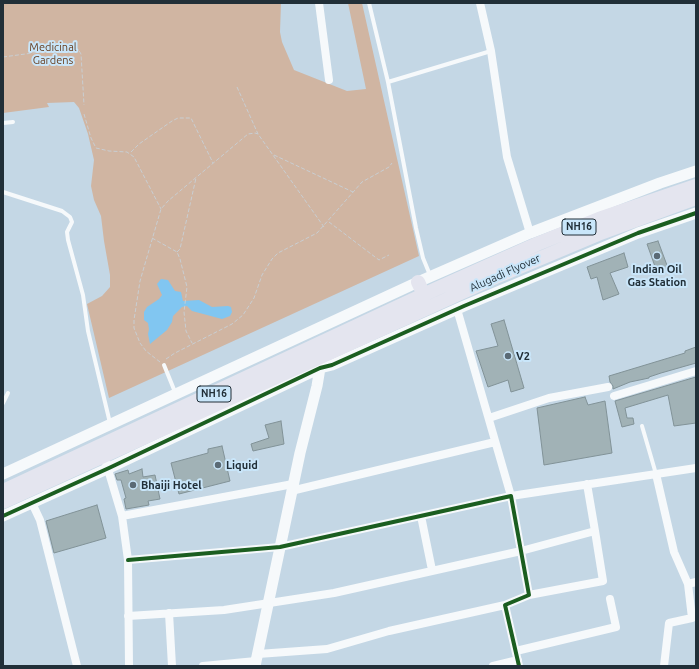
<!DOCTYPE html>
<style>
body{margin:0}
#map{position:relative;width:699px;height:669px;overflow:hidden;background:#c4d7e5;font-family:Ubuntu,sans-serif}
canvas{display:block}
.frame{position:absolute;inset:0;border:4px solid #212f38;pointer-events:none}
</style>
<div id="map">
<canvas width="699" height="669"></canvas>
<div class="frame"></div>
</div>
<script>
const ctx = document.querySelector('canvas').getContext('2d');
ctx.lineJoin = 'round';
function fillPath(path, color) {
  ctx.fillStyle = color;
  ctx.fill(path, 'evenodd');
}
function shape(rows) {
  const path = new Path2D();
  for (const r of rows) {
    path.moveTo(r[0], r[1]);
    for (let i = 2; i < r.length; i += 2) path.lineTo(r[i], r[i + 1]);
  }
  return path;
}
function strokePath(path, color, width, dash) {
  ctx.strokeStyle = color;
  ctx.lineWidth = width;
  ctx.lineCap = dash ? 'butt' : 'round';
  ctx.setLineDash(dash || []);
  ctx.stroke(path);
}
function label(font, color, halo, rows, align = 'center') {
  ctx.font = font + ' Ubuntu,sans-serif';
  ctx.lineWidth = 4;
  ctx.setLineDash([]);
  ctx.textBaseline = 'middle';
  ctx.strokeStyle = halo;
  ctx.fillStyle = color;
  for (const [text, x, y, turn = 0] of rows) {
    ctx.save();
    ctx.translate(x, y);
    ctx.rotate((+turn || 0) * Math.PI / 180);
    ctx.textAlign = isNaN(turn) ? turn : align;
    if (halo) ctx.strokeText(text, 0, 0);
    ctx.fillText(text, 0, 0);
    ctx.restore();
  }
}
fillPath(shape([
 [3,3,281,3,280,32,282,42,294,70,347,91,366,89,348,3,362,3,419,256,109,398,87,304,102,296,110,287,110,275,104,241,101,216,94,200,91,186,94,160,88,134,79,108,74,102,47,103,49,107,3,113]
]), '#d0b5a2');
fillPath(shape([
 [161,279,168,280,175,291,181,292,183,301,199,300,212,307,228,306,231,307,232,312,230,316,222,319,192,311,187,306,182,307,173,316,172,322,167,330,150,344,148,334,149,329,148,323,144,320,144,312,147,307,159,299,162,295,157,284]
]), '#81c6f1');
const building = shape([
 [658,241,668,268,657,272,647,244,658,241],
 [624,253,628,267,610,273,619,294,603,300,597,277,591,279,587,267,624,253],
 [504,320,524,388,511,392,508,380,488,387,476,351,498,346,491,324,504,320],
 [696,347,696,363,661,373,649,377,649,378,630,382,613,389,613,386,610,382,609,376,685,353,685,351,696,347],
 [696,377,696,423,674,426,668,395,625,408,627,418,633,418,634,424,622,427,615,401,696,377],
 [585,397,588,405,605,401,612,453,544,465,537,408,585,397],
 [281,421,284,444,253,451,251,444,269,438,265,425,281,421],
 [222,446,230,481,179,494,171,463,208,453,208,449,222,446],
 [142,469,143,477,155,475,160,499,148,501,149,505,126,509,124,499,126,498,121,480,117,480,115,474,128,470,129,474,142,469],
 [97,505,106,538,54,553,46,521,97,505]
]);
fillPath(building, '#a1b2b6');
strokePath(building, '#819297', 1);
strokePath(shape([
 [3,57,70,48,78,49,81,54,84,105],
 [237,87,258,134],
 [84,114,91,138,96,148,109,151,127,152,134,157,161,209],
 [131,152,139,144,172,121,178,118,191,118,213,163],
 [274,155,353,192],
 [329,222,379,260,389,255],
 [152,238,177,252,180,259,187,287,184,312,186,331,192,343],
 [177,252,180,249,196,178],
 [166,359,175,353,232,324,243,315,254,298,262,275,272,259,278,253,317,233,362,182,389,167,392,163],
 [160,362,146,351,140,343,134,328,134,320,140,281,161,209,168,201,248,134,255,133,258,134,324,227]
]), '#c9ced2', 1, [4, 2]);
strokePath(shape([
 [369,3,388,82,416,228,423,258,430,275],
 [388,82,491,51],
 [3,123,13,122],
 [3,192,62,211,70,217,72,222,67,232,68,240,83,295,88,331,110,423],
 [164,365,175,392],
 [3,403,8,393],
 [642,426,656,474]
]), '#f6f9fb', 4);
strokePath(shape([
 [319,3,329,80],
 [480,3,491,51,507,157,530,233],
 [457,309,511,496,696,468],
 [614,396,696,371],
 [489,418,549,398,608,387],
 [104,456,122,516,128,560,129,666],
 [656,474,674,552,688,584,692,618,669,623,664,666],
 [291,491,495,442],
 [32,503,40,520,77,666],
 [122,516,293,484],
 [421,516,432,570],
 [128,560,280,547,511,496,529,595,505,605,519,666],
 [688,584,696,582],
 [529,595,603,581,595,531],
 [169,613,172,666],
 [128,616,224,610,334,593,521,551,595,531,587,484],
 [516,651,616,627,610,599],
 [258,654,327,649,389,631,505,605],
 [203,666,256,661],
 [493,666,518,660]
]), '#f6f9fb', 8);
strokePath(shape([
 [3,474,418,282,530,233,660,183,696,171],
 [3,516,109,468,320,368,332,365,464,306,638,233,696,213],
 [255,666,300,453,317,386,320,368,319,363]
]), '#f6f9fb', 11);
strokePath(shape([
 [418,282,424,295],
 [3,491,436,289,537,244,599,219,696,186],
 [3,502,498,276,598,234,696,198]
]), '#e4e5ef', 14);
strokePath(shape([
 [3,516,109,468,320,368,332,365,464,306,638,233,696,213],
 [128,560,280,547,511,496,529,595,505,605,519,666]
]), '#1b5e20', 4);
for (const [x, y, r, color] of [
 [657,256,4,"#5a6a75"],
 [508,356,4,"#5a6a75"],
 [218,465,4,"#5a6a75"],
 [133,485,4,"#5a6a75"]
]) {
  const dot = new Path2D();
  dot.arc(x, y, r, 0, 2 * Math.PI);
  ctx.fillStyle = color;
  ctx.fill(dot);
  strokePath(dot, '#c9e6fa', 1.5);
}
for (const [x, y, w] of [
 [579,227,34],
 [214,394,34]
]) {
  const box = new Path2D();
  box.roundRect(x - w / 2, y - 8, w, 16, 3);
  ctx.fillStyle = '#c9e6fa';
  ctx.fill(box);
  strokePath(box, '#212f38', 1);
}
label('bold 10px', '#212f38', null, [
 ["NH16",579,227],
 ["NH16",214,394]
]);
label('11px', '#673f21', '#c9e6fa', [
 ["Medicinal",53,47],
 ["Gardens",53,60]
]);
label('bold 11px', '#212f38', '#c9e6fa', [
 ["Indian Oil",657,269,"center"],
 ["Gas Station",657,282,"center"],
 ["V2",516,356],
 ["Liquid",226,465],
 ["Bhaiji Hotel",141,485]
], 'left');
label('11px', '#212f38', '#c9e6fa', [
 ["Alugadi Flyover",505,273,-24]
]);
</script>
